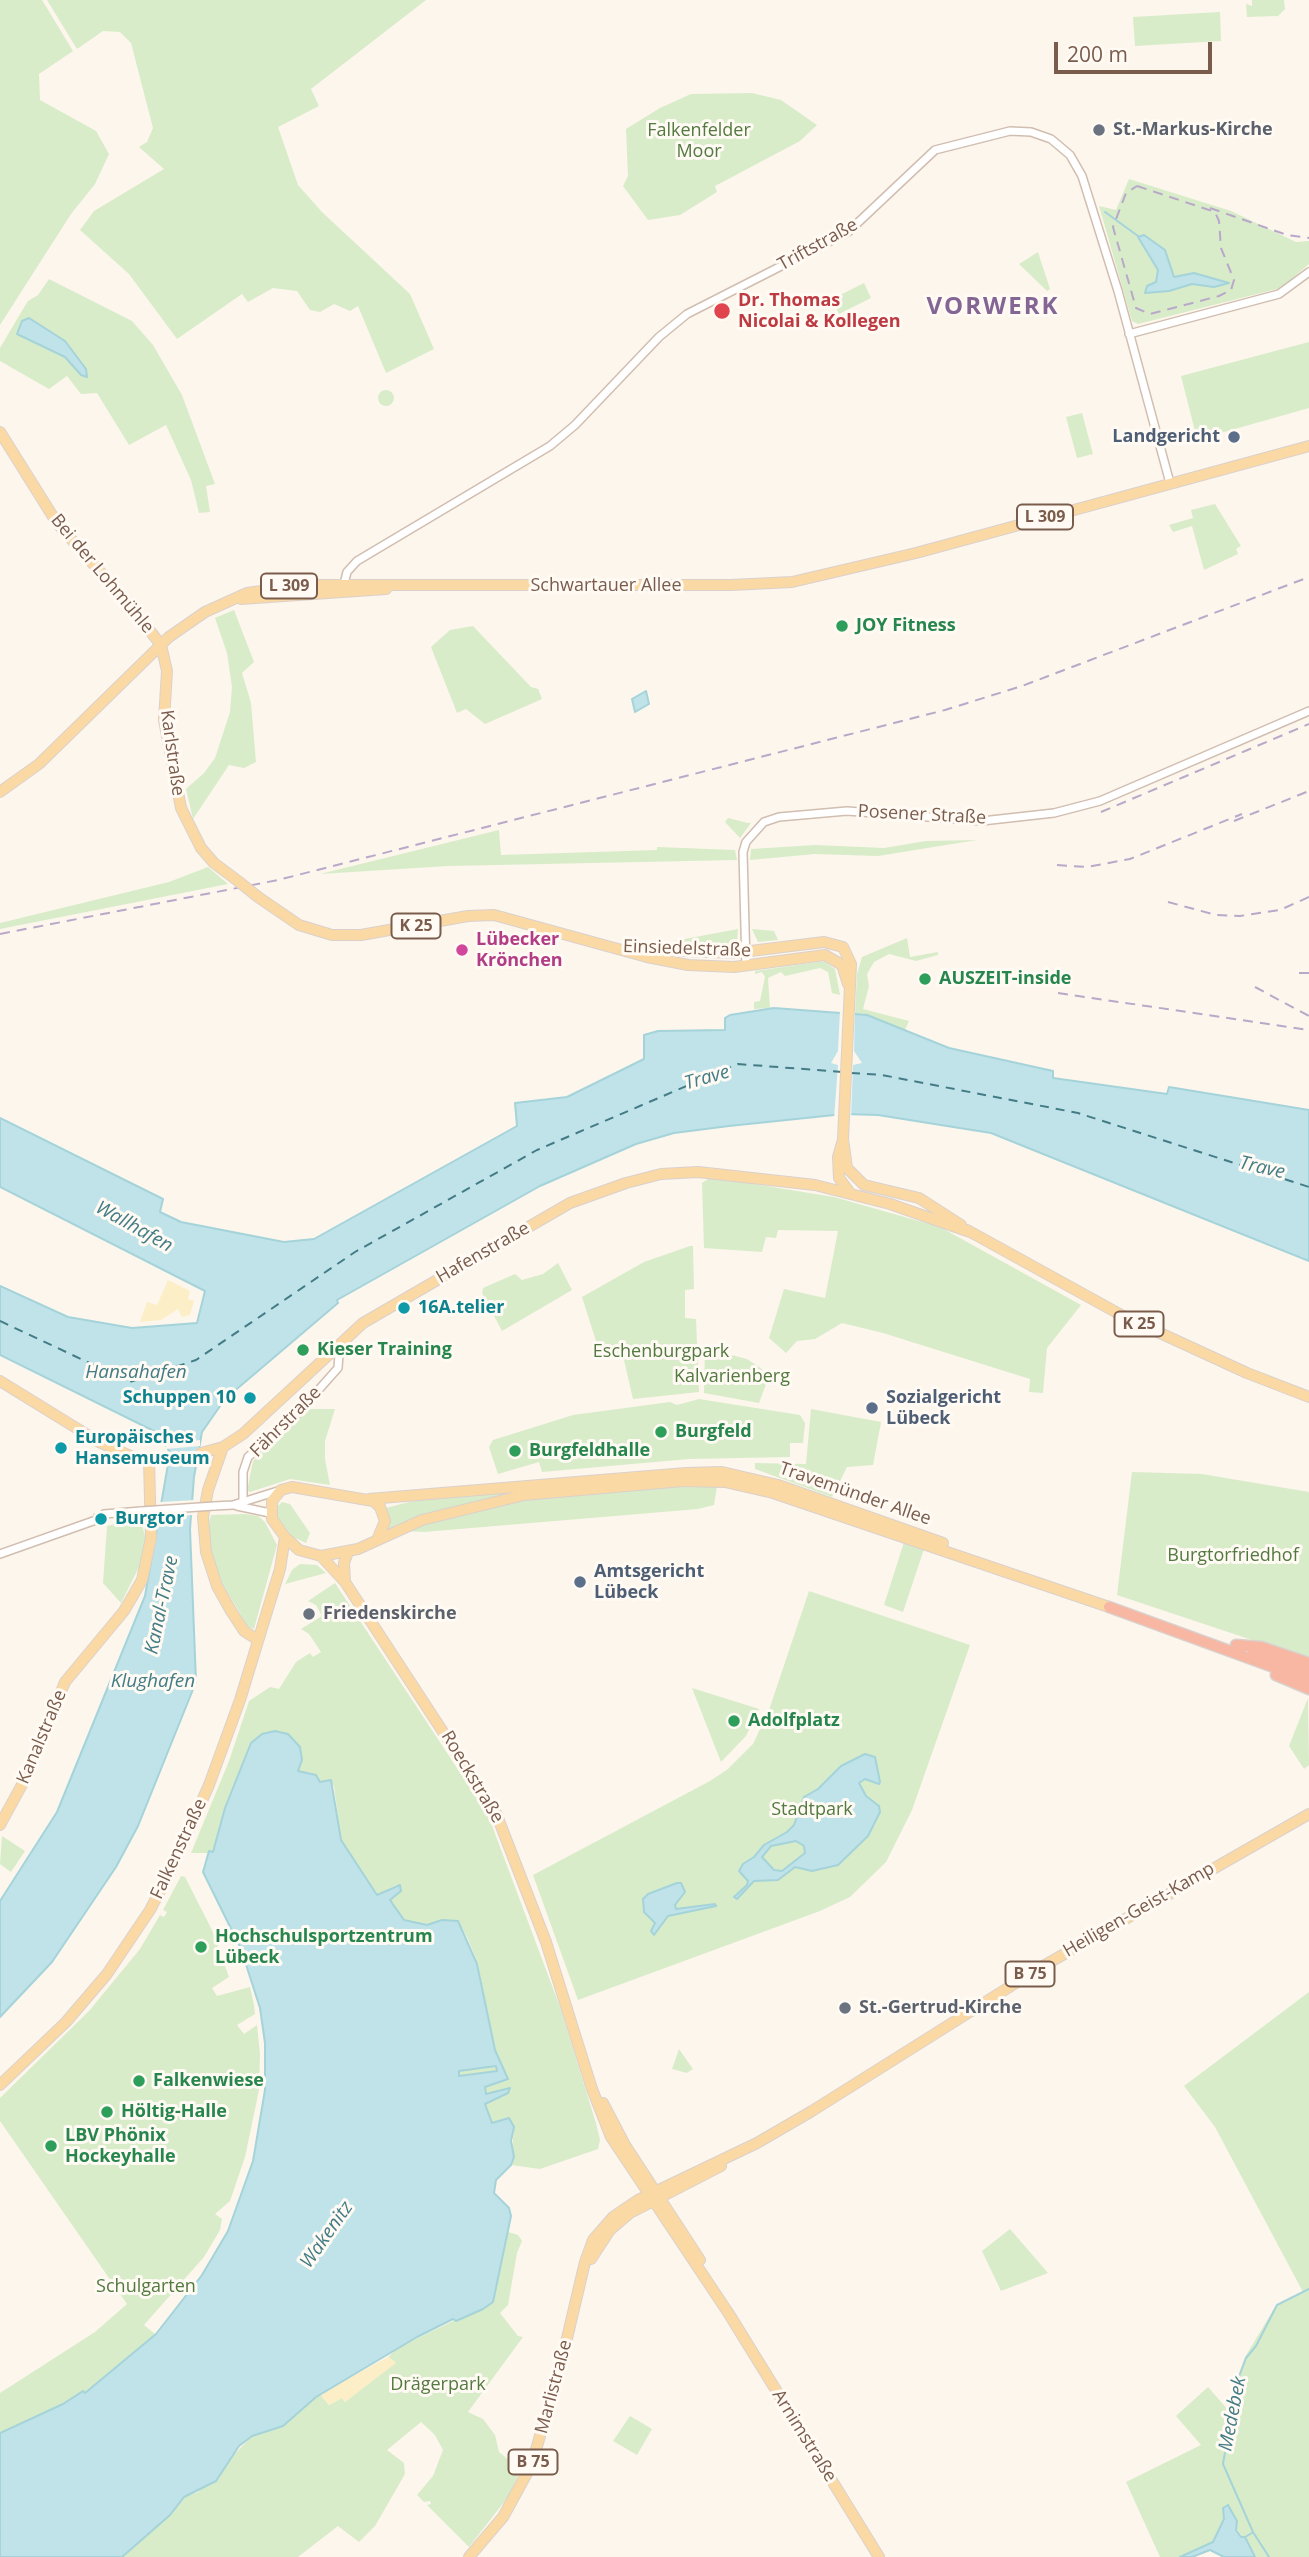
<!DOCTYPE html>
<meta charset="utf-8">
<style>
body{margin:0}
#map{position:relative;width:1309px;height:2557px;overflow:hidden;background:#fdf6ec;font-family:"Open Sans",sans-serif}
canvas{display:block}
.scale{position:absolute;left:1054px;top:42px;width:158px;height:32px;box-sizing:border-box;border:4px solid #7a5c4d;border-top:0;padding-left:9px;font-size:21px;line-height:24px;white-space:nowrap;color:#7a5c4d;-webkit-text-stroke:5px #fffaf3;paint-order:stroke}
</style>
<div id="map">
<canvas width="1309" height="2557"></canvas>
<div class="scale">200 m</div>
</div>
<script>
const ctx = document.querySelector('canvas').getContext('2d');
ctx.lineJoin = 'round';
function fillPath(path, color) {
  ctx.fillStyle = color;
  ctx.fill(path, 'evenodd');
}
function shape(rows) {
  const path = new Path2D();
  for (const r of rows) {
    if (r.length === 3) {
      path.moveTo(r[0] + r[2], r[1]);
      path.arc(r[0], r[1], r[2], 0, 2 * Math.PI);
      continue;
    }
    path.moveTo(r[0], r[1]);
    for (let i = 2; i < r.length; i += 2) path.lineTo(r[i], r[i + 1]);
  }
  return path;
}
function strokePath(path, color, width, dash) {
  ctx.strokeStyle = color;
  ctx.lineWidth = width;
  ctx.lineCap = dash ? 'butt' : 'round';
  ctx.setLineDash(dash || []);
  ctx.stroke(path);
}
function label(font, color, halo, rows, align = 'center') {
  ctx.font = font + ' "Open Sans",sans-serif';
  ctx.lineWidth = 6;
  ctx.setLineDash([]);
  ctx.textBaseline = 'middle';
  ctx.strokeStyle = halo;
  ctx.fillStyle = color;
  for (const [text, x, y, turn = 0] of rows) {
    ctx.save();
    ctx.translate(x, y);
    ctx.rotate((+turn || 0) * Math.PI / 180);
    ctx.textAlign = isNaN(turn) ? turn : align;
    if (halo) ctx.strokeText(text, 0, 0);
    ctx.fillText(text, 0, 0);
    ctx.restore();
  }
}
fillPath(shape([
 [0,0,42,0,73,51,39,74,40,100,96,131,109,154,95,184,71,214,0,325],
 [47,0,426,0,311,89,319,106,278,127,298,185,322,212,410,294,434,349,386,373,358,306,350,311,334,304,320,312,310,310,297,291,273,288,248,302,242,294,177,339,129,274,80,230,94,211,164,169,139,147,147,142,153,128,131,43,120,32,103,31,77,49],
 [1252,0,1284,0,1285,9,1278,16,1247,17,1246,4,1252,6],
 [1220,12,1221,41,1135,46,1133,17],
 [752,93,781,100,817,125,800,141,715,186,717,192,680,215,648,220,623,186,628,176,626,129,660,108,691,94],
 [1129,179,1231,211,1296,242,1309,241,1309,264,1281,288,1138,324,1132,321,1099,206,1116,210],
 [1038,252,1050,289,1047,291,1019,264],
 [49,279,132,321,153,345,182,395,215,484,206,486,210,512,199,513,191,480,166,425,129,445,97,393,81,394,67,376,49,389,0,361,0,348,23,309,28,301,38,295],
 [864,283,871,298,839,314,832,299],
 [1309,342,1309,408,1203,438,1195,431,1181,376],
 [386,398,8],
 [1082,413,1093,454,1077,458,1066,417],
 [1215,504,1241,546,1236,549,1238,554,1204,570,1192,526,1173,532,1169,525,1193,518,1191,510],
 [234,610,254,662,242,673,251,703,256,762,244,768,229,765,193,819,186,789,204,773,215,758,230,712,232,687,227,653,215,618],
 [473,626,531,687,538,689,542,699,485,724,466,709,457,713,431,647,450,630],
 [728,818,748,823,751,823,740,838,725,822],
 [499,830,501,855,657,850,657,847,735,850,737,860,448,866,320,874],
 [977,840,878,856,815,854,750,860,751,849,815,845,884,848,926,841],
 [208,867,228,884,0,929,0,923,169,882],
 [738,929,737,941,733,944,674,941],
 [752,929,774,931,778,940,758,942],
 [907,938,910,957,938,952,938,955,916,961,889,954,874,962,867,974,869,986,863,1009,909,1021,905,1030,867,1015,855,1014,857,974,862,957],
 [818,962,825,962,835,969,840,995,832,993,828,972,820,968,785,976,781,972,768,978,770,1008,754,1009,754,1002,760,1001,765,977,762,972,755,974,755,971],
 [711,1177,834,1197,940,1227,1081,1305,1047,1348,1043,1393,1029,1392,1030,1379,883,1333,842,1323,815,1339,797,1341,786,1353,769,1338,784,1289,825,1298,838,1231,778,1230,776,1238,766,1237,762,1252,704,1248,702,1183],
 [690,1246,693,1246,694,1289,685,1290,685,1318,696,1319,699,1392,633,1399,624,1360,614,1357,596,1341,582,1297,644,1262],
 [558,1263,572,1290,502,1331,482,1293,483,1288,515,1274,522,1280,543,1274],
 [705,1348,747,1359,762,1369,766,1384,759,1403,704,1393],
 [699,1399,800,1415,805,1423,803,1443,790,1443,790,1457,689,1459,542,1472,539,1462,498,1474,489,1447,493,1440,573,1415,670,1402,677,1405],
 [307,1409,335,1409,325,1441,325,1459,330,1485,290,1479,250,1492,247,1491,253,1461],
 [811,1409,881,1422,873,1465,847,1467,832,1497,755,1469,755,1463,806,1464],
 [1132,1472,1202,1474,1309,1492,1309,1659,1117,1595],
 [709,1483,717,1486,714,1505,698,1509,424,1532,404,1531,516,1498],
 [515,1491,403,1523,386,1532,386,1508,428,1497],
 [282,1502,290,1504,310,1533,306,1543,293,1537,277,1517,278,1506],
 [245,1514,258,1516,265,1522,277,1545,254,1629,248,1627,222,1583,211,1551,208,1527,211,1515],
 [131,1520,141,1521,146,1540,143,1559,121,1603,103,1583,107,1526],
 [904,1542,924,1549,903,1612,884,1605],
 [300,1564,317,1565,326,1573,285,1584,292,1570],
 [335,1583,488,1815,560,2007,596,2123,600,2140,598,2149,540,2169,511,2165,514,2127,492,2123,485,2104,509,2089,486,2095,484,2088,508,2079,495,2050,478,1964,467,1937,458,1921,442,1920,427,1925,404,1920,390,1900,396,1885,378,1895,341,1840,334,1786,328,1780,320,1782,309,1772,298,1772,288,1734,275,1731,262,1734,225,1808,213,1853,191,1853,229,1761,249,1701,270,1687,279,1689,296,1662,310,1653,313,1657,321,1652,309,1634,301,1629,322,1616,316,1605,308,1601],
 [809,1591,970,1645,912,1810,886,1862,850,1897,820,1911,578,2000,533,1875,710,1781,728,1769,753,1744,769,1710],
 [692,1688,759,1709,746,1736,721,1762],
 [1308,1698,1309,1765,1304,1769,1289,1746],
 [2,1836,25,1851,11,1872,0,1864],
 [181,1876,185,1877,212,1930,229,1977,212,1988,217,1996,250,1987,254,2005,255,2014,237,2025,244,2034,257,2025,260,2054,259,2090,245,2157,230,2201,215,2214,222,2219,220,2230,204,2257,144,2325,155,2334,84,2393,82,2391,63,2404,0,2433,0,2393,95,2332,127,2304,0,2121,0,2098,89,2011,140,1949,160,1915,164,1917,167,1912,163,1910],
 [1309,1992,1309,2557,1255,2557,1223,2507,1224,2519,1213,2542,1180,2557,1160,2557,1126,2482,1201,2445,1176,2416,1208,2387,1229,2411,1233,2389,1245,2357,1275,2307,1303,2292,1215,2127,1184,2086],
 [679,2049,693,2069,687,2073,672,2069],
 [497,2066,498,2071,459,2076,458,2071],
 [1010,2229,1048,2273,1001,2291,982,2251],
 [508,2232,518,2235,522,2241,517,2253,508,2305,500,2313,518,2336,523,2337,468,2412,483,2419,495,2435,499,2452,521,2470,508,2497,469,2547,427,2505,431,2504,430,2501,424,2502,417,2495,433,2476,443,2450,435,2435,421,2422,387,2450,404,2463,405,2474,375,2526,359,2542,338,2526,298,2557,122,2557,170,2515,184,2497,198,2492,252,2436,283,2426,320,2394,329,2405,342,2398,345,2402,395,2362,388,2357,399,2347,493,2302],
 [630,2416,652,2429,637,2455,613,2441]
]), '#d8ecc9');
fillPath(shape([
 [168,1280,190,1291,188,1299,194,1301,190,1315,182,1317,178,1309,161,1320,140,1322,147,1302,157,1305],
 [388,2357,396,2363,345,2402,342,2398,329,2405,320,2394]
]), '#fcefc7');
const water = shape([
 [1144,235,1165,250,1174,277,1194,273,1229,283,1214,287,1192,284,1169,291,1145,293,1147,286,1156,282,1158,270,1138,237,1144,235],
 [29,318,65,341,86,369,87,377,81,375,65,357,17,334,22,321,29,318],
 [646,691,649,704,635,712,632,699,646,691],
 [774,1008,867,1015,949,1048,1053,1071,1053,1078,1167,1094,1169,1087,1309,1110,1309,1261,991,1133,878,1115,844,1114,729,1126,674,1133,636,1144,540,1186,337,1300,338,1303,225,1399,202,1432,194,1477,190,1529,196,1682,138,1826,116,1867,52,1962,0,2017,0,1901,57,1812,145,1596,170,1453,160,1434,0,1355,0,1286,68,1317,132,1328,197,1323,205,1291,0,1187,0,1118,163,1199,160,1212,181,1222,284,1242,314,1239,517,1126,515,1103,567,1097,644,1059,644,1035,658,1031,725,1030,725,1018,730,1015,774,1008],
 [275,1731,288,1734,300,1747,302,1760,298,1771,316,1775,320,1782,331,1780,341,1840,377,1895,400,1885,401,1891,390,1900,404,1920,427,1925,442,1920,458,1921,477,1964,495,2050,508,2079,485,2087,486,2094,510,2088,508,2093,485,2104,492,2123,509,2118,514,2127,511,2141,514,2157,511,2165,496,2180,494,2193,509,2208,511,2216,493,2302,483,2309,456,2321,453,2319,417,2337,316,2397,283,2426,252,2436,239,2446,216,2481,184,2497,170,2515,122,2557,0,2557,0,2433,63,2404,83,2391,85,2393,156,2334,202,2275,228,2231,253,2161,265,2090,265,2043,260,2008,241,1949,203,1872,209,1851,213,1852,225,1808,251,1743,262,1734,275,1731],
 [496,2066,497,2071,459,2076,459,2071,496,2066],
 [865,1754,875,1757,880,1782,879,1784,865,1779,859,1783,866,1796,879,1806,880,1812,868,1836,838,1865,812,1871,795,1867,778,1880,754,1881,737,1899,734,1897,747,1885,748,1881,739,1871,743,1864,754,1857,764,1845,787,1832,794,1825,804,1797,818,1789,841,1766,865,1754],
 [796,1841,804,1846,805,1853,782,1871,774,1870,762,1857,771,1846,796,1841],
 [677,1883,681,1883,685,1892,675,1905,676,1909,715,1904,716,1906,668,1916,654,1935,651,1931,655,1923,644,1912,643,1899,648,1894,677,1883],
 [1228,2505,1237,2521,1236,2530,1241,2537,1245,2537,1255,2557,1224,2557,1210,2550,1192,2557,1180,2557,1213,2542,1224,2519,1223,2508,1228,2505]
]);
fillPath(water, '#bfe3e8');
strokePath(water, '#a5d3da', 2);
fillPath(shape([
 [840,1010,855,1011,854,1051,862,1063,853,1065,851,1118,834,1119,838,1065,831,1063,838,1051],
 [200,1440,200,1446,166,1449,166,1444],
 [200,1450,200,1460,168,1464,167,1454],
 [195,1500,194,1515,157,1517,160,1502]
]), '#fdf6ec');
strokePath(shape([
 [1105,212,1138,236],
 [1245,2537,1252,2533],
 [1269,2557,1253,2532,1223,2464,1237,2382,1246,2358,1256,2346,1277,2305,1309,2289]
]), '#a5d3da', 2);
strokePath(shape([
 [851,1073,882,1075,1078,1113,1309,1187],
 [0,1321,130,1382,196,1360,355,1252,537,1150,738,1064,842,1072]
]), '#437c86', 2, [9, 7]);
strokePath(shape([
 [94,1517,104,1514]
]), '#dcd0c4', 7, [7, 3.5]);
const minor = shape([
 [1129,334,1279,294,1309,272],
 [343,588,347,572,357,561,550,446,575,425,659,337,687,314,848,232,935,150,1010,131,1031,132,1051,139,1070,155,1082,176,1118,291,1170,483],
 [746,966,743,852,746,842,764,822,779,817,847,811,982,821,1054,813,1100,801,1309,711],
 [243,1502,243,1472,248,1457,297,1414,338,1368,339,1354,335,1348],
 [214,1506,233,1505,281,1490],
 [237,1506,270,1513],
 [104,1514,141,1511],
 [0,1554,96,1520]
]);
const major = shape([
 [0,432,57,523,133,609,161,645,167,671,164,720,181,808,201,848,214,863,238,881],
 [241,599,386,589],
 [0,792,39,764,169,637,205,612,247,593,305,585,731,585,792,582,916,553,1309,446],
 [258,897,299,925,332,935,361,935,468,916,494,915,647,957,688,965,734,967,825,955,842,965,848,984],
 [635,949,734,953,824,942,843,947,851,964,843,1139,847,1168,864,1185,919,1198,961,1225],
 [842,1143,838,1157,839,1178,850,1193],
 [967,1230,1123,1316,1247,1373,1309,1397],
 [0,1381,99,1442,135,1458,149,1461,167,1458],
 [223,1447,208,1490,203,1517,206,1552,217,1586,231,1611,244,1631,258,1640],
 [201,1453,223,1447,243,1434,363,1323,570,1203,626,1183,661,1174,698,1172,815,1185,890,1204,970,1232],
 [369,1499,686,1473,722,1472,778,1485,943,1543],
 [377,1540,385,1521,380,1507,373,1501,292,1487,281,1490,272,1501,272,1519,285,1537,299,1550,321,1556,358,1549,422,1520,524,1495,683,1481,725,1482,773,1493,1109,1607],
 [321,1556,345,1582,496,1813,546,1942,592,2089,611,2137,729,2314,879,2557],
 [345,1581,344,1563,348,1552],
 [0,1825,24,1781,65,1682,124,1611,142,1580,151,1538,149,1461],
 [0,2085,66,2022,107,1974,150,1910,170,1872,209,1785,240,1700,280,1569,285,1537],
 [603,2103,625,2145,700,2260],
 [591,2259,610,2230,630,2213,721,2166],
 [469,2557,503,2517,532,2464,564,2351,585,2262,593,2240,613,2217,638,2200,757,2143,812,2111,1038,1969,1309,1814]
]);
const highway = shape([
 [1109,1607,1309,1680],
 [1236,1645,1261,1647,1309,1663],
 [1253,1651,1309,1672],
 [1276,1675,1309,1689]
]);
strokePath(minor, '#d1beb0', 10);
strokePath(major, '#dad1cd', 12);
strokePath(highway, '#dad1cd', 13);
strokePath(minor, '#fff', 7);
strokePath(major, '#fbd9a5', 10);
strokePath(highway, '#f7b7a3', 10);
strokePath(shape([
 [1137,186,1215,212,1219,221,1221,248,1234,280,1231,290,1219,296,1150,314,1136,308,1113,227,1126,193,1137,186],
 [1210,208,1287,235,1309,238],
 [1101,812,1309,724],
 [1234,821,1309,791],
 [1057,865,1087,867,1130,859,1242,814],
 [1168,902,1216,915,1240,916,1280,910,1309,897],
 [0,934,278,880,945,710,1022,686,1309,577],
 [1299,973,1309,973],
 [1255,987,1309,1016],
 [1058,993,1309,1030]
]), '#b9a8c9', 2, [10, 7]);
const minorBridge = shape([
 [141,1511,214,1506]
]);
const majorBridge = shape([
 [238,881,258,897]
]);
strokePath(minorBridge, '#d1beb0', 10, []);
strokePath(majorBridge, '#dad1cd', 12, []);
strokePath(minorBridge, '#fff', 7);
strokePath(majorBridge, '#fbd9a5', 10);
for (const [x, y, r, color] of [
 [1099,130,7,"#6b7280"],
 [722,311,9,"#e0444e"],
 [1234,437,7,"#5c6f8a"],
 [842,626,7,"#2e9e5b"],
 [462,950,7,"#d1479c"],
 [925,979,7,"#2e9e5b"],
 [404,1308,7,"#0f9aa8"],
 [303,1350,7,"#2e9e5b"],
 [250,1398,7,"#0f9aa8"],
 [872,1408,7,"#5c6f8a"],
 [661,1432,7,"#2e9e5b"],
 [61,1448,7,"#0f9aa8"],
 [515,1451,7,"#2e9e5b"],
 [101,1519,7,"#0f9aa8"],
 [580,1582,7,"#5c6f8a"],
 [309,1614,7,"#6b7280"],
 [734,1721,7,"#2e9e5b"],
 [201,1947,7,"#2e9e5b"],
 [845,2008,7,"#6b7280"],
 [139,2081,7,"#2e9e5b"],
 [107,2112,7,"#2e9e5b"],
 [51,2146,7,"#2e9e5b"]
]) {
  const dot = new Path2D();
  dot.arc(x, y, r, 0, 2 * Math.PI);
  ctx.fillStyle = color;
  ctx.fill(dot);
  strokePath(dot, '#fffaf3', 2.5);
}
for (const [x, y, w] of [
 [1045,517,56],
 [289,586,56],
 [416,926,49],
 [1139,1324,49],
 [1030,1974,49],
 [533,2462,49]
]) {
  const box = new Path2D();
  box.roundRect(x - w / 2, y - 12.5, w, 25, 5);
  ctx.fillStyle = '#fffaf3';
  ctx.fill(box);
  strokePath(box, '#7a5c4d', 2);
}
label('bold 16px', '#7a5c4d', null, [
 ["L 309",1045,517],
 ["L 309",289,586],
 ["K 25",416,926],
 ["K 25",1139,1324],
 ["B 75",1030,1974],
 ["B 75",533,2462]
]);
label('bold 18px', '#5b616d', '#fffaf3', [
 ["St.-Markus-Kirche",1113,130],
 ["Friedenskirche",323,1614],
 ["St.-Gertrud-Kirche",859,2008]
], 'left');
label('18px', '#537a41', '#fffaf3', [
 ["Falkenfelder",699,131],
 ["Moor",699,152],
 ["Eschenburgpark",661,1352],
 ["Kalvarienberg",732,1377],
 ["Burgtorfriedhof",1233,1556],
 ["Stadtpark",812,1810],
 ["Schulgarten",146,2287],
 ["Drägerpark",438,2385]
]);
label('18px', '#7a5c4d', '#fffaf3', [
 ["Triftstraße",818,245,-29],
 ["Bei der Lohmühle",102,574,50],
 ["Schwartauer Allee",606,586],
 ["Karlstraße",172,753,82],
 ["Posener Straße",922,815,3],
 ["Einsiedelstraße",687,949,2],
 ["Hafenstraße",483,1253,-30],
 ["Fährstraße",286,1422,-45],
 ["Travemünder Allee",855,1494,19],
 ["Kanalstraße",42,1737,-67],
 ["Roeckstraße",472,1777,59],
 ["Falkenstraße",179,1849,-65],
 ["Heiligen-Geist-Kamp",1139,1910,-30],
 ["Marlistraße",554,2387,-75],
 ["Arnimstraße",804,2436,58]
]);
label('bold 18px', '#be3a42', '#fffaf3', [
 ["Dr. Thomas",738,301],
 ["Nicolai & Kollegen",738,322]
], 'left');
label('bold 18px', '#4e5e75', '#fffaf3', [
 ["Landgericht",1220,437,"right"],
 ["Sozialgericht",886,1398],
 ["Lübeck",886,1419],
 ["Amtsgericht",594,1572],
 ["Lübeck",594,1593]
], 'left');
label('bold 18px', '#27864d', '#fffaf3', [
 ["JOY Fitness",856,626],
 ["AUSZEIT-inside",939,979],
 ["Kieser Training",317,1350],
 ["Burgfeld",675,1432],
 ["Burgfeldhalle",529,1451],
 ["Adolfplatz",748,1721],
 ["Hochschulsportzentrum",215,1937],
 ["Lübeck",215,1958],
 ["Falkenwiese",153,2081],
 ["Höltig-Halle",121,2112],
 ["LBV Phönix",65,2136],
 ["Hockeyhalle",65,2157]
], 'left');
label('bold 18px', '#b23c85', '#fffaf3', [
 ["Lübecker",476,940],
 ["Krönchen",476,961]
], 'left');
label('bold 18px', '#0d838f', '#fffaf3', [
 ["16A.telier",418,1308],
 ["Schuppen 10",236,1398,"right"],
 ["Europäisches",75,1438],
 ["Hansemuseum",75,1459],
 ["Burgtor",115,1519]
], 'left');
label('italic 19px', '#437c86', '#fffaf3', [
 ["Trave",707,1078,-16],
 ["Trave",1262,1168,13],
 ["Wallhafen",134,1227,29],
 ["Hansahafen",136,1373],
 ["Kanal-Trave",162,1605,-78],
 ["Klughafen",153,1682],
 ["Wakenitz",327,2235,-55],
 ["Medebek",1233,2414,-79]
]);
ctx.letterSpacing = '2px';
label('bold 24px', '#846695', '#fffaf3', [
 ["VORWERK",993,307]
]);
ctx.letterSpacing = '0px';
</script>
